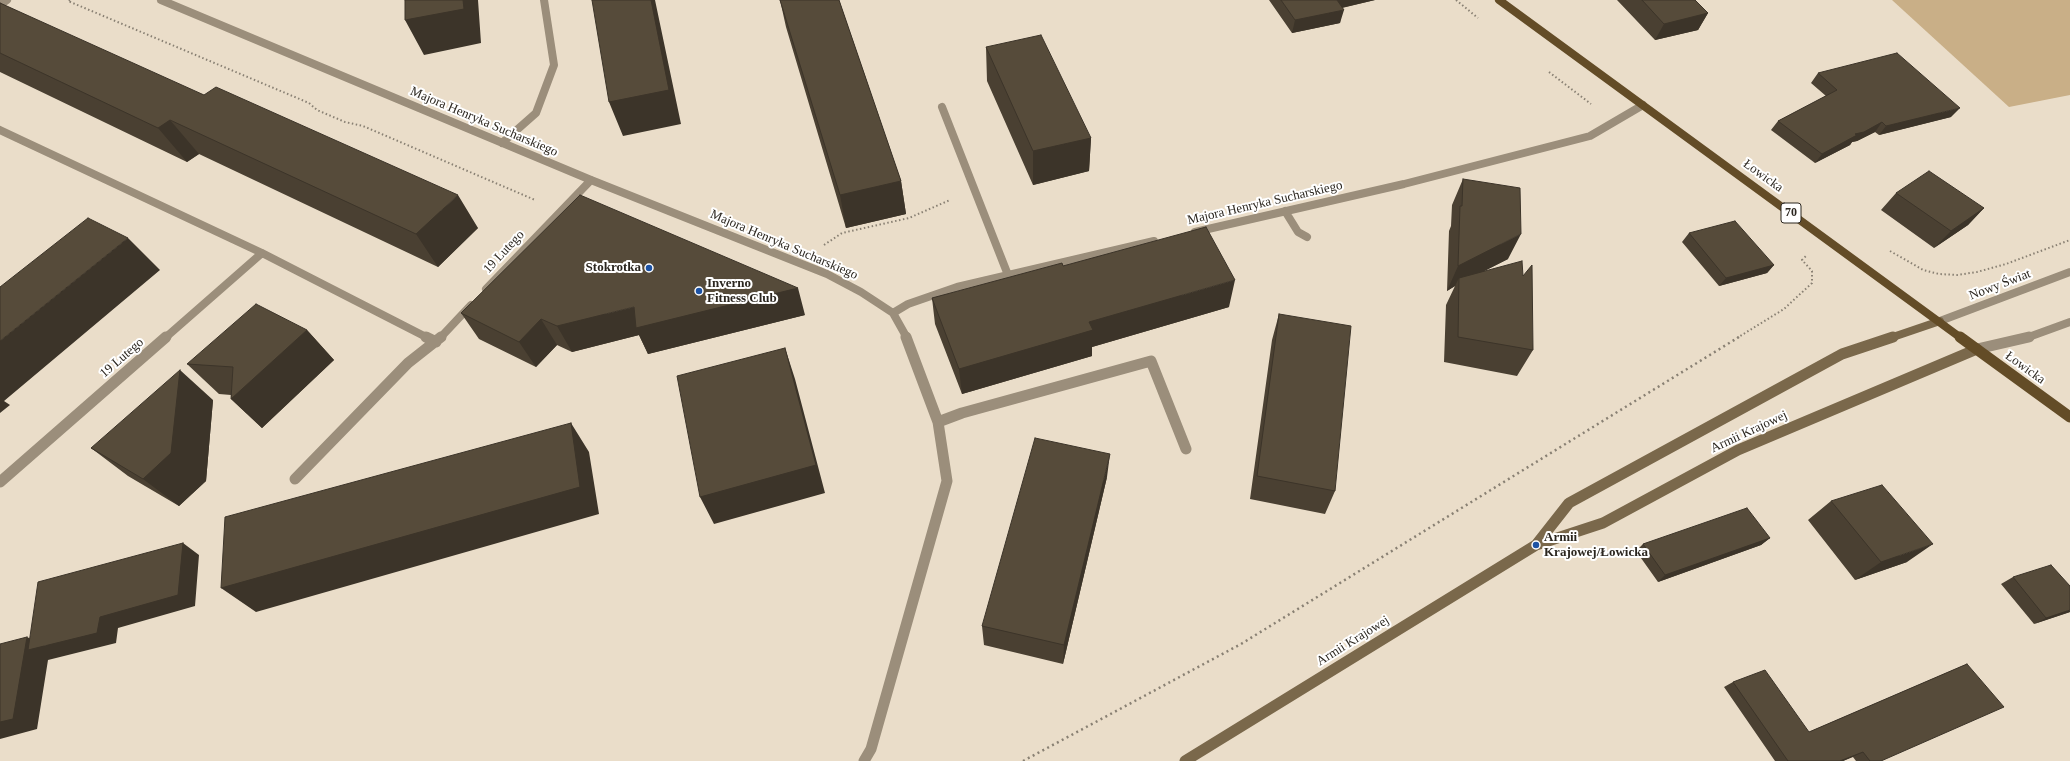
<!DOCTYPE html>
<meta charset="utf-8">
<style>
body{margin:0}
canvas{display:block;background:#eaddc9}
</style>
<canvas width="2070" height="761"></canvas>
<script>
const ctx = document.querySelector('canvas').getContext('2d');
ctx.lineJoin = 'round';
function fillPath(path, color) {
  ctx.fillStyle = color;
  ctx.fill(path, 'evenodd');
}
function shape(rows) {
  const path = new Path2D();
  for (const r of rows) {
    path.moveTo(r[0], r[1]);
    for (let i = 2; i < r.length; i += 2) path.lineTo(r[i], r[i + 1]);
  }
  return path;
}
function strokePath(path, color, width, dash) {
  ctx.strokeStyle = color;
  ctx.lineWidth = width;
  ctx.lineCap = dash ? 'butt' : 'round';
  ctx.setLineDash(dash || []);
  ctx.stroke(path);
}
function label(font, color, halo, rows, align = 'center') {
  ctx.font = font + ' "Times New Roman",serif';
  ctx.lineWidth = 4;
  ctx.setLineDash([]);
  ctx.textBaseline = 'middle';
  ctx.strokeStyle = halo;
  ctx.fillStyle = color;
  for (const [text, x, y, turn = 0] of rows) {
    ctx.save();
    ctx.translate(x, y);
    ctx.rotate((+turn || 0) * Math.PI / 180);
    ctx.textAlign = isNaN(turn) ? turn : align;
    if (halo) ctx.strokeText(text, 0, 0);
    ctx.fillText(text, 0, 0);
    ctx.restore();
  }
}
fillPath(shape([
 [1892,0,2070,0,2070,95,2009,107]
]), '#c9af87');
strokePath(shape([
 [70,0,68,1,309,103,317,110,345,122,363,126,535,200],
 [1456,0,1478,18],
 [1549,72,1591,104],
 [824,245,842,233,909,218,950,200],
 [1890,251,1923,270,1939,274,1957,275,1977,272,2006,264,2070,240],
 [1737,338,1784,309,1812,283,1812,271,1802,260,1806,256]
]), '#898073', 2, [1.5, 2.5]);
strokePath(shape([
 [1023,761,1241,644,1739,337]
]), '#898073', 2.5, [2, 3.5]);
strokePath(shape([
 [161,0,591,180,827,274,861,292,893,313,907,338],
 [0,5,7,0],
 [942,107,1008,275],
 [0,130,262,253,428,338],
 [502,143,536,113,554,65,544,0],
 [1285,211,1298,232,1307,237],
 [1195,232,1404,184,1590,136,1643,105],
 [486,289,591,180],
 [893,313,908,304,957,287,1154,241],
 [1940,321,2070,272],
 [165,338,262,253],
 [440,338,471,305],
 [2026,338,2070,322]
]), '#9b8e7b', 8);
strokePath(shape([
 [426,337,436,342],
 [1977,349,2029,337],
 [938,422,962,413,1151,361,1186,449],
 [295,479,408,363,441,337],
 [0,482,166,337],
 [864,761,871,749,947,481,938,422,906,337]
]), '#9b8e7b', 11);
strokePath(shape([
 [1890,338,1940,321]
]), '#7a684b', 8);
strokePath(shape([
 [1536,545,1569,503,1842,354,1893,337],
 [1185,761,1536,545,1603,523,1738,450,1977,349]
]), '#7a684b', 11);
strokePath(shape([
 [1499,0,1961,338]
]), '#634c27', 8);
strokePath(shape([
 [1960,337,2070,417]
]), '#634c27', 11);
fillPath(shape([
 [780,0,839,0,901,181,906,214,846,228,786,27],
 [1269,0,1375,0,1342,8,1340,23,1292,33],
 [1617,0,1695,0,1708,13,1698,30,1655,40],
 [0,3,478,228,438,267,199,154,187,162,0,72],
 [986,47,1091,138,1089,171,1033,185,987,81],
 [1818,73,1951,117,1879,135,1875,132,1857,141,1852,142,1850,145,1815,163,1771,130,1778,121,1826,96,1811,83],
 [1463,179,1508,259,1484,271,1523,276,1533,350,1517,376,1444,362,1446,305,1455,286,1447,291,1449,231,1451,226,1452,205],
 [1896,193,1984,208,1968,225,1934,248,1881,210],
 [1689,233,1774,265,1767,273,1719,286,1682,242],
 [1063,266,1229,307,1092,347,1092,356,962,394,935,324,932,298],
 [461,313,805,315,648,354,639,335,572,352,557,345,536,367,479,339],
 [1279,314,1335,491,1325,514,1250,499,1272,340],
 [307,330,334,360,262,428,231,399,231,395,219,394,187,364],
 [213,400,206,481,179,506,128,476,91,448],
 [1107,477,1063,664,984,645,982,626],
 [1831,501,1907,562,1855,580,1808,520],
 [1770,538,1761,545,1658,582,1636,551,1643,544],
 [2013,577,2070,612,2034,624,2001,584],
 [1967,664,1881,761,1856,761,1853,757,1843,761,1775,761,1724,687,1733,682,1809,732]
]), '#4a4032');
fillPath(shape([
 [463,0,478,0,481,43,424,55,405,20],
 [651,0,655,0,681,124,623,136,609,102],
 [1334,0,1375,0,1332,10],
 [1344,10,1340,23,1292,33,1295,20],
 [1708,13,1698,30,1655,40,1664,24],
 [1960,108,1951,117,1879,135,1886,126],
 [170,120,199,154,187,162,158,128],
 [1882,122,1875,132,1857,141,1852,142,1850,145,1815,163,1822,154,1855,134],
 [1091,138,1089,171,1033,185,1033,151],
 [901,181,906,214,846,228,840,195],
 [458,195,478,228,438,267,416,234],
 [1984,208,1968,225,1934,248,1951,231],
 [1521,234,1508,259,1459,284,1459,278,1455,286,1447,291,1458,266],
 [128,238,160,270,4,401,10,405,0,413,0,341],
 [1774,265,1767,273,1719,286,1726,278],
 [1235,280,1229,307,1092,347,1092,356,962,394,959,369,1089,322],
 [798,288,805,315,648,354,639,335,572,352,557,326,634,307],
 [541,319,557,345,536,367,519,342],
 [307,330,334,360,262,428,231,399],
 [785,348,795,379,825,493,714,524,700,497],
 [180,370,213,400,206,481,179,506,143,479],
 [571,423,589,452,599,514,256,612,221,588],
 [1110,454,1107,477,1063,664,1064,645],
 [1770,538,1761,545,1658,582,1665,575],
 [183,543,199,555,195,606,118,628,116,643,48,660,37,729,0,739,0,722,27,637,45,646],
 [1933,544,1907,562,1855,580,1881,562],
 [2070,610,2070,612,2034,624,2046,618],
 [1863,752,1843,761,1840,761]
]), '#3c3429');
const building = shape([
 [405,0,463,0,464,9,405,20,405,0],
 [592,0,651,0,669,90,609,102,592,0],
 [780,0,839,0,901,181,840,195,780,0],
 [1281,0,1337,0,1344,10,1295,20,1281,0],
 [1642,0,1695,0,1708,13,1664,24,1642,0],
 [0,3,204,95,216,87,458,195,416,234,170,120,158,128,0,53,0,3],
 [1041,35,1091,138,1033,151,986,47,1041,35],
 [1897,53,1960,108,1886,126,1882,122,1864,132,1855,134,1857,135,1822,154,1778,121,1837,90,1818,73,1897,53],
 [1929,171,1984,208,1951,231,1896,193,1929,171],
 [1463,179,1520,188,1521,234,1458,266,1460,206,1462,206,1463,179],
 [580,195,798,288,636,328,634,307,557,326,541,319,519,342,461,313,580,195],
 [88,218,128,238,0,341,0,287,88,218],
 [1735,221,1774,265,1726,278,1689,233,1735,221],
 [1206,227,1235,280,1089,322,1093,330,959,369,932,298,1062,263,1063,266,1206,227],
 [1522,261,1523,276,1532,265,1533,350,1458,337,1459,278,1522,261],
 [256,304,307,330,231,399,233,367,187,364,256,304],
 [1279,314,1351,326,1335,491,1257,476,1279,314],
 [785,348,816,465,700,497,677,376,785,348],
 [180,370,171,453,143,479,91,448,180,370],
 [571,423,580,487,221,588,225,517,571,423],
 [1035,438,1110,454,1064,645,982,626,1035,438],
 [1882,485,1933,544,1881,562,1831,501,1882,485],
 [1747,508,1770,538,1665,575,1643,544,1747,508],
 [183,543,178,595,100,617,97,633,28,650,38,582,183,543],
 [2051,565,2070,586,2070,610,2046,618,2013,577,2051,565],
 [27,637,13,719,0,722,0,644,27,637],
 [1967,664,2004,707,1881,761,1870,761,1863,752,1840,761,1788,761,1733,682,1765,670,1809,732,1967,664]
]);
fillPath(building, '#564b3a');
strokePath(building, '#3c3429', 1);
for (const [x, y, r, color] of [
 [649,268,4,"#1d53a5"],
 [699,291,4,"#1d53a5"],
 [1536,545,4,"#1d53a5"]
]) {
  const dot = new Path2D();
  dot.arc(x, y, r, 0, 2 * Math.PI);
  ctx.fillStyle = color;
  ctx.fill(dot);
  strokePath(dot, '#fff', 1.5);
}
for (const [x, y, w] of [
 [1791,213,20]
]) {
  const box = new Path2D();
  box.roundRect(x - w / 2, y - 10, w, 20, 3);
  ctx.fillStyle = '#fff';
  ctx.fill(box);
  strokePath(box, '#2b261f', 1);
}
label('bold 12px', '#2b261f', null, [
 ["70",1791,213]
]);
label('13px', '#2b261f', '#fff', [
 ["Majora Henryka Sucharskiego",484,122,23],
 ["Łowicka",1763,176,36],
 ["Majora Henryka Sucharskiego",1265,203,-13],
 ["Majora Henryka Sucharskiego",784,245,23],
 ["19 Lutego",504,252,-47],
 ["Nowy Świat",2000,285,-21],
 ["19 Lutego",122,358,-41],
 ["Łowicka",2025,368,36],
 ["Armii Krajowej",1749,432,-25],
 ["Armii Krajowej",1353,641,-32]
]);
label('bold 13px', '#2b261f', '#fff', [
 ["Stokrotka",641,268,"right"],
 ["Inverno",707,284],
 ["Fitness Club",707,299],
 ["Armii",1544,538],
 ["Krajowej/Łowicka",1544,553]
], 'left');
</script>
